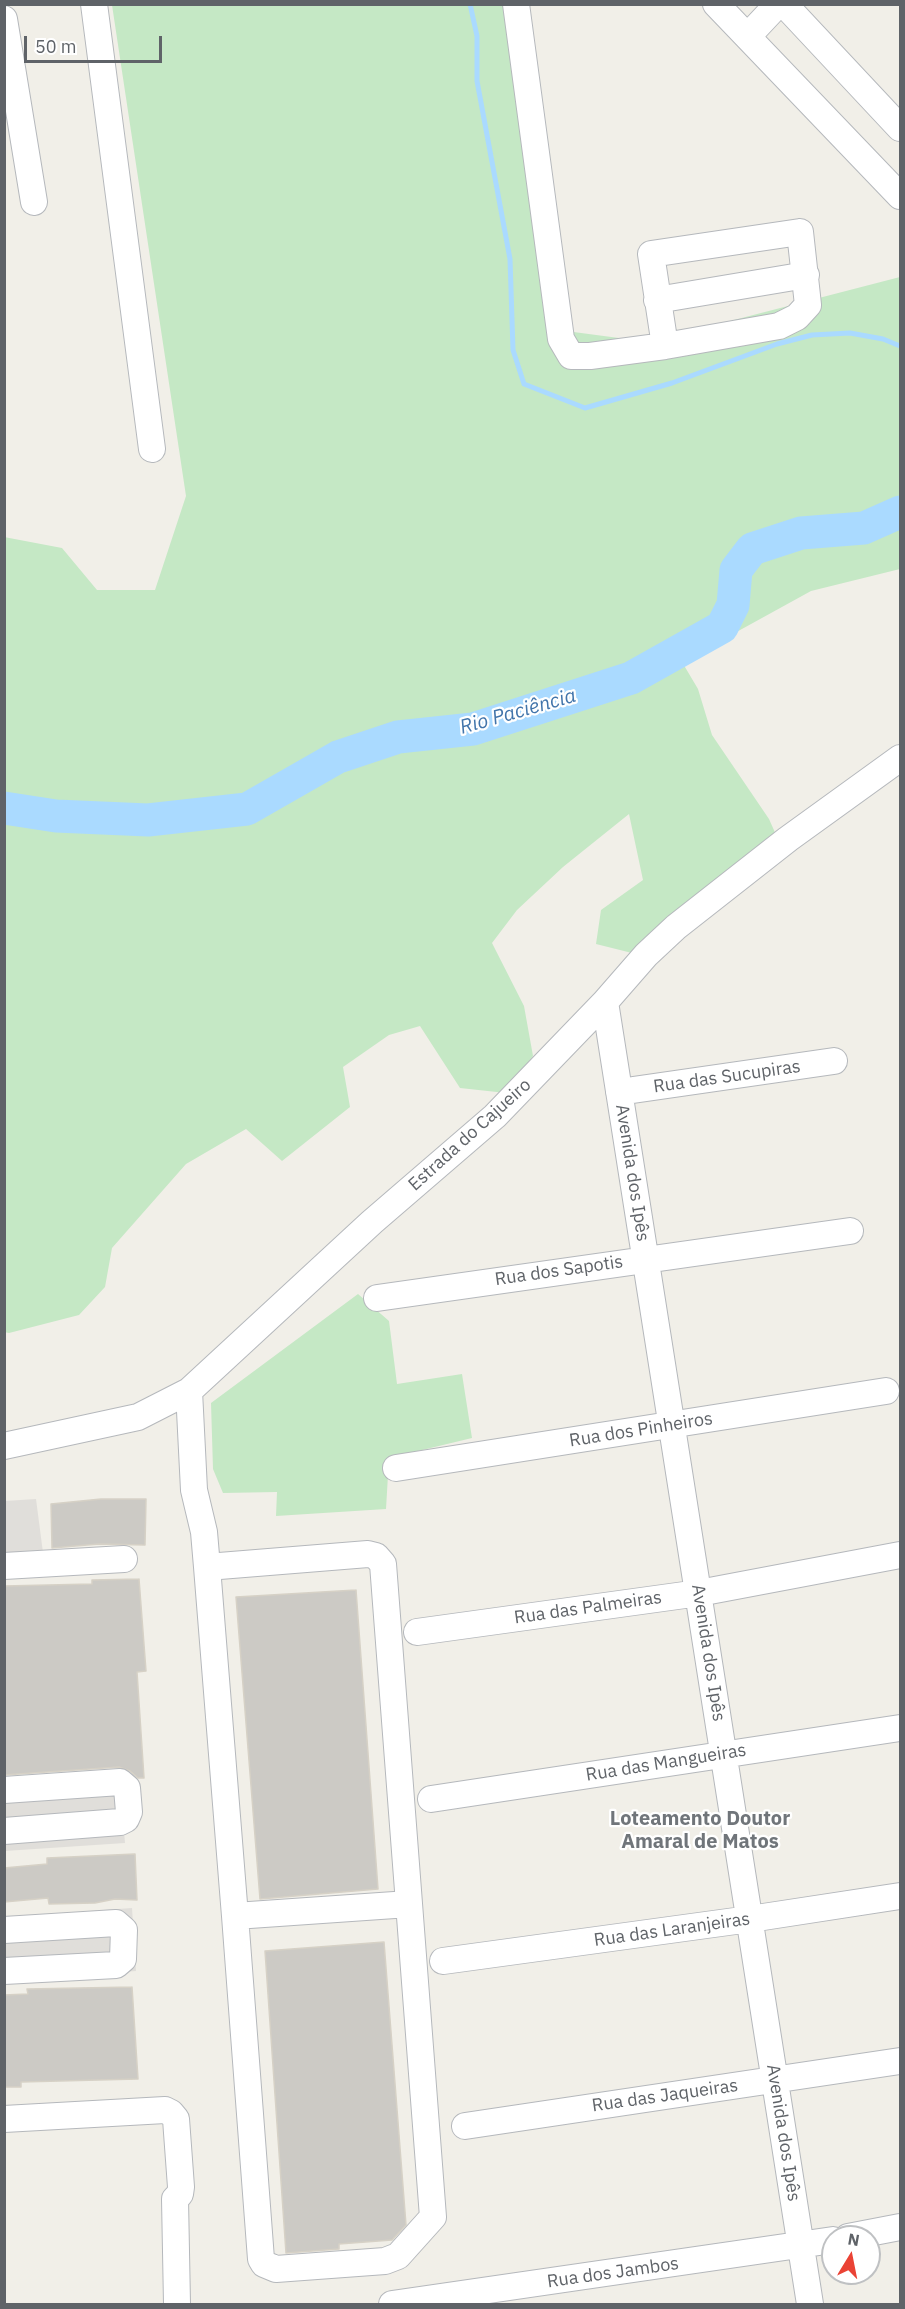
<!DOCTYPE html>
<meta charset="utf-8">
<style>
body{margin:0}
#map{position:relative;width:905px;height:2309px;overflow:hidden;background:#f1efe8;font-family:"IBM Plex Sans",sans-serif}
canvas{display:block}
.frame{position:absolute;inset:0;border:6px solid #5f6368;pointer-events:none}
.north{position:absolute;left:821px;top:2225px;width:60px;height:60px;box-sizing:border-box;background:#fff;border:2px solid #bfc1c3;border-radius:50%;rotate:10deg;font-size:16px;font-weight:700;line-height:24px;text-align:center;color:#5f6368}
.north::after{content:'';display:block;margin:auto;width:21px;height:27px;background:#ea4335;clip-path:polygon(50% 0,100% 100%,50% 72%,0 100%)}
.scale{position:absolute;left:24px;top:36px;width:138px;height:27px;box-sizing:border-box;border:3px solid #5f6368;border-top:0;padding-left:8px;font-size:18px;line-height:21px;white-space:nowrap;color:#5f6368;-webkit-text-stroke:4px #fff;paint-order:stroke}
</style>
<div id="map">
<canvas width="905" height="2309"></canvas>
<div class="frame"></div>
<div class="north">N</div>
<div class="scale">50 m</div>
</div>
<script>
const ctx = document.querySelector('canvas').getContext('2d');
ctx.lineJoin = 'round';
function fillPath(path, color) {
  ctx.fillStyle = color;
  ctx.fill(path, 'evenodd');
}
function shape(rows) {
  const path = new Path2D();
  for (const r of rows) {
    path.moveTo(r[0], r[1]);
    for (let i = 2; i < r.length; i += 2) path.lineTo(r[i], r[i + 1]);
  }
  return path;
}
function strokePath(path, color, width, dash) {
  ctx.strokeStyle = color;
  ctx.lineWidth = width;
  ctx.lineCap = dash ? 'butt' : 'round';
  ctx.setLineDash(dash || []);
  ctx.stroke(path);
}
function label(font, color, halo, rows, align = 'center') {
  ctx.font = font + ' "IBM Plex Sans",sans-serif';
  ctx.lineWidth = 4.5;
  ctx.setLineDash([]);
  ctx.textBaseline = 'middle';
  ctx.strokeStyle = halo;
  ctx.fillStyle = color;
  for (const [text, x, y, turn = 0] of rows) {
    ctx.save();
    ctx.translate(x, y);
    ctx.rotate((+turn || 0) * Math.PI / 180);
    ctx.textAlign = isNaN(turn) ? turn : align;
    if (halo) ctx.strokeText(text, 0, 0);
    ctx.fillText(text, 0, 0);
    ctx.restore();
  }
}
fillPath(shape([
 [36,1499,45,1568,5,1571,5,1501],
 [120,1782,125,1843,5,1851,5,1791],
 [132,1908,136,1971,5,1981,5,1917]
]), '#e0deda');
fillPath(shape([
 [112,5,506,5,551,329,649,342,900,277,900,569,811,591,682,662,698,689,712,735,769,819,777,837,632,953,596,944,601,910,643,880,629,814,563,867,517,910,492,943,524,1006,533,1056,506,1093,460,1088,420,1026,389,1035,343,1067,350,1107,282,1161,246,1129,186,1164,112,1248,105,1287,79,1315,9,1333,4,1332,4,537,62,548,97,590,155,590,186,496],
 [358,1294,389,1321,397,1384,462,1374,472,1438,389,1458,386,1509,276,1516,277,1492,223,1493,213,1469,211,1403]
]), '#c5e8c5');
strokePath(shape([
 [470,4,477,36,477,81,510,259,513,350,524,384,585,408,672,383,777,344,812,335,850,333,883,339,900,346]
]), '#aadaff', 5);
strokePath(shape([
 [4,808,56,816,148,820,247,809,338,757,398,737,473,729,631,678,722,627,733,605,736,570,752,549,801,533,864,528,900,512]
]), '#aadaff', 33);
const building = shape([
 [101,1499,146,1499,145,1545,99,1544,52,1548,51,1504,101,1499],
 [139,1579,146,1671,137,1672,144,1778,138,1778,130,1771,119,1767,4,1775,4,1586,92,1584,92,1580,139,1579],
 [356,1590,378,1889,260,1899,236,1597,356,1590],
 [135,1854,137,1900,115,1899,95,1903,49,1904,48,1898,4,1902,4,1868,47,1864,47,1858,135,1854],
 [384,1942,406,2225,392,2240,339,2244,339,2249,286,2253,265,1951,384,1942],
 [132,1987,138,2079,21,2082,21,2087,4,2087,4,1995,28,1994,27,1989,132,1987]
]);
fillPath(building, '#cccac5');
strokePath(building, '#d6d1c6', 1.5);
const minor = shape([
 [94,4,152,449],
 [516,4,561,339,571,356,590,356,665,346,779,326,797,317,808,305,800,232,651,254,665,346],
 [716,4,900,196],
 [784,4,900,128],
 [4,19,34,202],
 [748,36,778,4],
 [657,300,806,275],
 [605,1002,810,2304],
 [619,1092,834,1061],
 [377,1298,850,1231],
 [189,1391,194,1490,204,1532,207,1567,235,1916,261,2259,264,2264,276,2269,385,2261,398,2256,433,2217,383,1564,376,1556,368,1554,207,1567],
 [4,1446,138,1417,189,1391,372,1222,495,1116,605,1002,646,955,676,927,788,839,900,758],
 [396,1468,886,1391],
 [4,1566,124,1559],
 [417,1632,699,1593,900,1555],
 [4,1790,120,1782,127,1788,129,1812,126,1819,120,1822,4,1831],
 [431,1799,900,1728],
 [235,1916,409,1904],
 [4,1930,116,1923,124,1930,123,1959,116,1965,4,1971],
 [443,1961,750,1919,900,1896],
 [4,2119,165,2110,171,2113,176,2119,181,2187,180,2194,175,2199,177,2304],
 [465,2126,900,2061],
 [848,2237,900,2227],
 [392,2304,833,2240]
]);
strokePath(minor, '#b5b8bc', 28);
strokePath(minor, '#fff', 26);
label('18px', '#5f6368', '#fff', [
 ["Rua das Sucupiras",727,1077,-8],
 ["Estrada do Cajueiro",470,1135,-42],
 ["Avenida dos Ipês",632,1173,81],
 ["Rua dos Sapotis",559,1271,-8],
 ["Rua dos Pinheiros",641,1430,-9],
 ["Rua das Palmeiras",588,1608,-8],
 ["Avenida dos Ipês",708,1653,81],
 ["Rua das Mangueiras",666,1763,-9],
 ["Rua das Laranjeiras",672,1930,-8],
 ["Rua das Jaqueiras",665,2096,-8],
 ["Avenida dos Ipês",783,2133,81],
 ["Rua dos Jambos",613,2273,-8]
]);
label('italic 20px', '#4174aa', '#fff', [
 ["Rio Paciência",518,712,-16]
]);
label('bold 20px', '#70757a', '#fff', [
 ["Loteamento Doutor",700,1819],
 ["Amaral de Matos",700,1842]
]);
</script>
